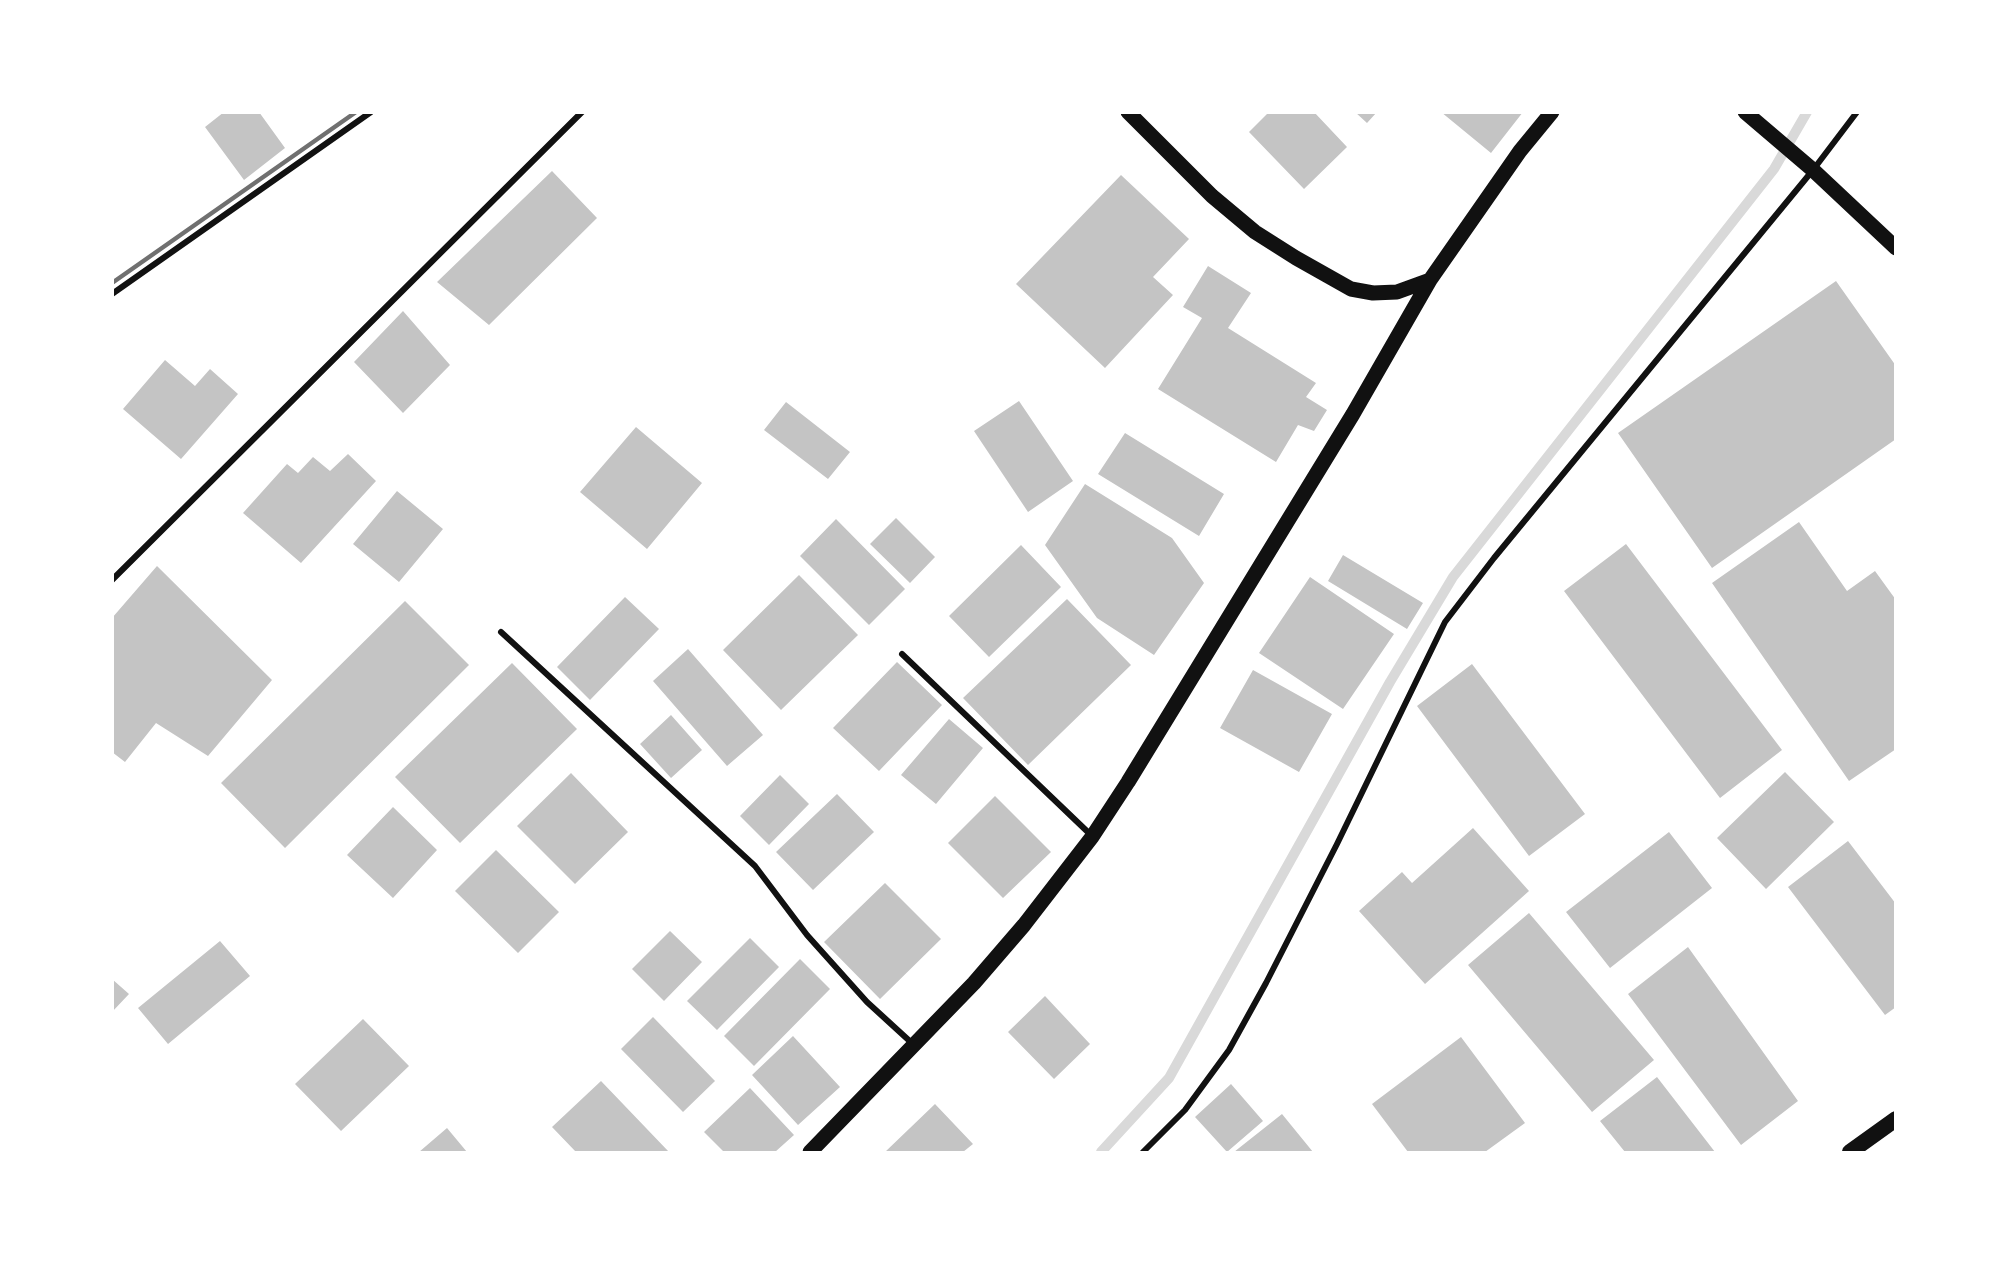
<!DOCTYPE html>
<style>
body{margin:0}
#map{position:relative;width:2008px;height:1265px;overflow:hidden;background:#fff;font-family:"IBM Plex Sans",sans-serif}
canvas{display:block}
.frame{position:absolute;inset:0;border:114px solid #fff;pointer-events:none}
</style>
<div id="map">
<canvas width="2008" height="1265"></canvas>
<div class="frame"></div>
</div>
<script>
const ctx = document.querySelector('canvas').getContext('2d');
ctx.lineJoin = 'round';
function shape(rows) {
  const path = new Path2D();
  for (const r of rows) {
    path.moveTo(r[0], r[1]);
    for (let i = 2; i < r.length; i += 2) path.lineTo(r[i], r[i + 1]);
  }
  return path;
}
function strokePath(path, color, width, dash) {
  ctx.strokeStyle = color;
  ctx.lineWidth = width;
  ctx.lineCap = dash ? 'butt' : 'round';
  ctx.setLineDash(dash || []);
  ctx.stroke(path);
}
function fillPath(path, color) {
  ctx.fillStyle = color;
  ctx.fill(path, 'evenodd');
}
strokePath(shape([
 [1101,1152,1169,1078,1390,682,1453,577,1774,169,1807,112]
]), '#d9d9d9', 10);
fillPath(shape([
 [224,112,259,112,285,148,244,180,205,127],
 [1269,112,1314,112,1347,147,1304,189,1249,132],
 [1355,112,1377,112,1367,123],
 [1441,112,1523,112,1491,153],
 [552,171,597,218,489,325,437,282],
 [1121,175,1189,239,1153,277,1173,295,1105,368,1016,284],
 [1208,266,1251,293,1228,328,1316,383,1306,397,1327,410,1314,431,1298,425,1276,462,1158,389,1202,318,1183,307],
 [1836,281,1896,366,1896,439,1712,568,1618,433],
 [403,311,450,365,403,413,354,362],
 [165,360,195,386,210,369,238,394,181,459,123,409],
 [1019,401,1073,481,1028,512,974,431],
 [786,402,850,452,828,479,764,430],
 [636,427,702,483,647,549,580,492],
 [1125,433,1224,494,1199,536,1098,474],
 [348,454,376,481,301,563,243,513,287,464,298,473,313,457,330,471],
 [1085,484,1172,538,1204,583,1154,655,1097,618,1045,545],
 [397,491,443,529,399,582,353,544],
 [896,518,935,557,910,583,870,544],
 [836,519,905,589,869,625,800,556],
 [1799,522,1847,591,1875,571,1896,600,1896,749,1849,781,1712,583],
 [1626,544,1782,750,1720,798,1564,591],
 [1021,545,1061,587,989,657,949,616],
 [1343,555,1423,603,1407,629,1328,581],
 [157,566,272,680,208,756,156,723,125,762,112,752,112,618],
 [799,575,858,635,781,710,723,650],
 [1310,577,1394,634,1343,709,1259,653],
 [625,597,659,629,590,700,557,667],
 [1067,599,1131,665,1028,765,963,698],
 [405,601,469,665,285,848,221,783],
 [688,649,763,735,727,766,653,681],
 [897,662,942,705,879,771,833,728],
 [512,663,577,729,460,843,395,777],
 [1472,664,1585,814,1529,856,1417,706],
 [1253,670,1332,714,1299,772,1220,728],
 [671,715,702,750,671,778,640,744],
 [949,719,983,748,936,804,901,775],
 [1785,772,1834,822,1766,889,1717,838],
 [571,773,628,832,575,884,517,826],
 [780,775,809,804,769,845,740,816],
 [837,794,874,832,813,890,776,852],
 [995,796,1051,852,1003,898,948,843],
 [393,807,437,850,393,898,347,855],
 [1473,828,1529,891,1425,984,1359,911,1402,872,1412,883],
 [1669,832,1712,888,1610,968,1566,912],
 [1848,841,1896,904,1896,1007,1885,1015,1788,887],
 [496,850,559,912,518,953,455,891],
 [885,883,941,939,880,999,824,942],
 [1529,913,1654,1060,1592,1112,1468,965],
 [670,931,702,962,664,1001,632,969],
 [750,938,779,967,717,1030,687,1001],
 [220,941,250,976,168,1044,138,1008],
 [1688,947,1798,1101,1741,1145,1628,994],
 [800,959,830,989,754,1066,724,1036],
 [112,979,129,994,112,1012],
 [1045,996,1090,1044,1054,1079,1008,1032],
 [653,1017,715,1081,683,1112,621,1049],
 [363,1019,409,1066,341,1131,295,1084],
 [793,1036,840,1087,798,1125,752,1075],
 [1461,1037,1525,1123,1485,1152,1408,1152,1372,1104],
 [1657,1077,1715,1152,1625,1152,1600,1121],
 [601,1081,669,1152,576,1152,552,1127],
 [1231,1084,1263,1121,1227,1152,1195,1117],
 [750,1088,794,1135,775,1152,724,1152,704,1132],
 [935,1104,973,1144,963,1152,885,1152],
 [1282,1114,1313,1152,1234,1152],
 [447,1128,467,1152,419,1152]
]), '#c4c4c4');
strokePath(shape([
 [112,294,371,112],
 [112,580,582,112],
 [501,632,755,866,807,935,867,1002,914,1045],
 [902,654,1092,836],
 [1143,1152,1185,1110,1229,1050,1266,983,1337,844,1445,622,1494,558,1813,170,1857,112]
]), '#111', 6);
strokePath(shape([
 [1128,112,1212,196,1255,232,1296,258,1351,289,1373,293,1397,292,1430,280],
 [1745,112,1813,170,1896,248],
 [810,1152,974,983,1024,925,1092,837,1128,782,1353,414,1430,280,1520,151,1552,112]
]), '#111', 15);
strokePath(shape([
 [1850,1152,1896,1119]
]), '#111', 16);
strokePath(shape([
 [112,283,356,112]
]), '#707070', 4.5);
</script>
